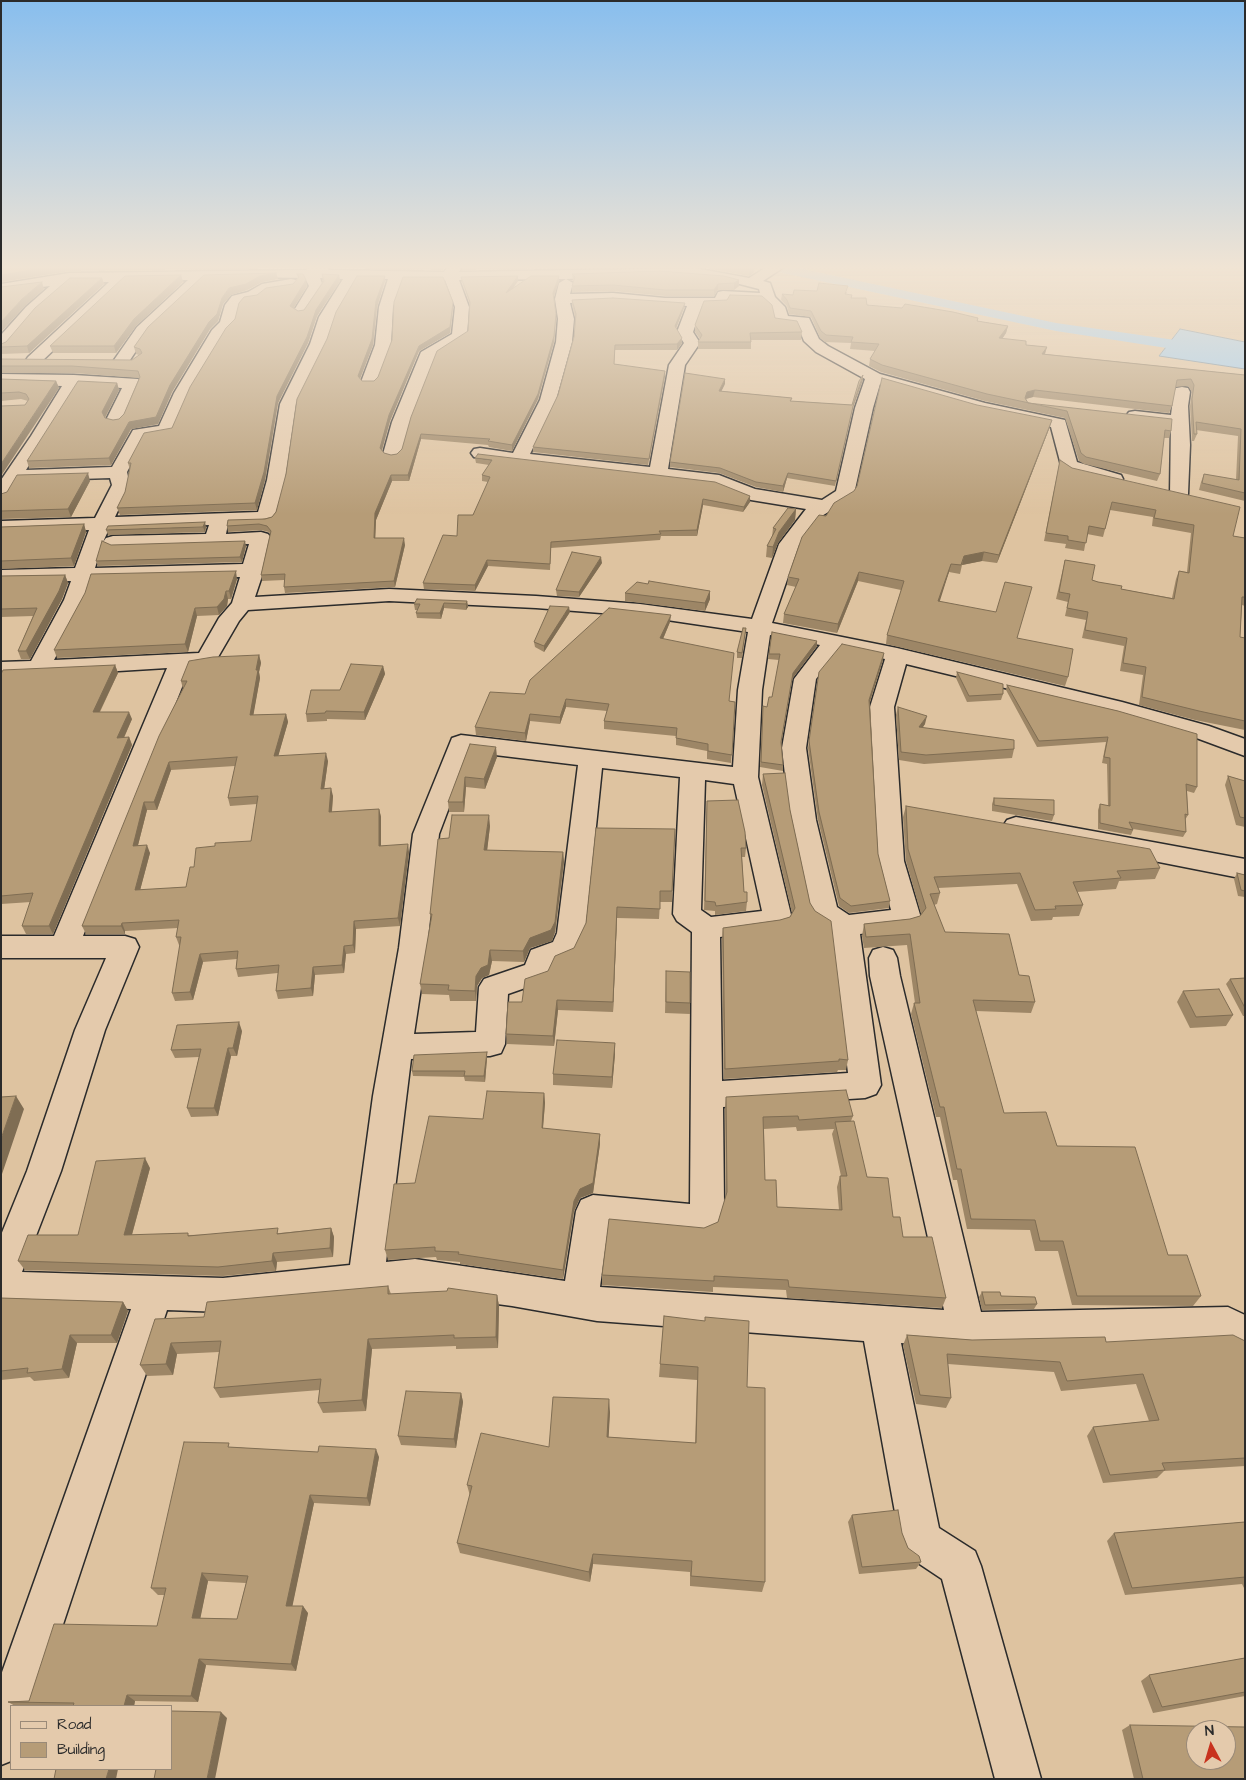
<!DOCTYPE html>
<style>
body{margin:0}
#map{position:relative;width:1246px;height:1780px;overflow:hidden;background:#dec3a0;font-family:"Architects Daughter",sans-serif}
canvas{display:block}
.frame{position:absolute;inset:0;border:2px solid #2b2b2b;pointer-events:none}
.legend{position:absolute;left:10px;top:1705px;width:162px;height:65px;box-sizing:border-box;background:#e4caac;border:1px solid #9a8a78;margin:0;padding:6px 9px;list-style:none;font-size:15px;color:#2b2b2b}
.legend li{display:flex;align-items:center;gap:10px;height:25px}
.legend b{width:25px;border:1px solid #9a8a78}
.north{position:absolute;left:1186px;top:1720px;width:50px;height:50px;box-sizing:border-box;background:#e4caac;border:1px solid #9a8a78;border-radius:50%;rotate:354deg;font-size:14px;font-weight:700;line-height:20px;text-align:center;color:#2b2b2b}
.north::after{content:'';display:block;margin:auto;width:18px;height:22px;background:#c8321e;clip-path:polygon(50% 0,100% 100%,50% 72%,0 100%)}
</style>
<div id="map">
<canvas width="1246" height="1780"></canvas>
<div class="frame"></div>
<ul class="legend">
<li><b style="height:6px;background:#e4caac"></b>Road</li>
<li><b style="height:14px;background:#b69c77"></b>Building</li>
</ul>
<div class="north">N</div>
</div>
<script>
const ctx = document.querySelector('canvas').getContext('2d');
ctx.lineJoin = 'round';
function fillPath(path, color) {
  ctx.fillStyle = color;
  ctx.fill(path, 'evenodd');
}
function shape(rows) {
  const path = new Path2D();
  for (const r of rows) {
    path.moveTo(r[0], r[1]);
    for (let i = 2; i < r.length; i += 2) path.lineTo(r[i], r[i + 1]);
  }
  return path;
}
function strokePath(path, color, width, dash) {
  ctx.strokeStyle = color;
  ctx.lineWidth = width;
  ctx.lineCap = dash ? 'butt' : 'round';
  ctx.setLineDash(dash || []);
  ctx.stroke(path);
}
const water = shape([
 [1180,329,1245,342,1245,369,1159,356,1180,329]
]);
fillPath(water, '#98ccf6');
strokePath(water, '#6c8ca5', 1);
fillPath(shape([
 [757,265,784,265,1056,323,1245,350,1245,360,1056,331,764,269,757,265]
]), '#98ccf6');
const minor = shape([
 [315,265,331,265,328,270,444,272,449,265,463,265,459,272,695,268,749,278,770,265,787,265,763,281,770,283,775,297,785,307,788,316,809,318,819,339,828,346,880,374,985,403,1065,420,1077,462,1121,475,1123,479,1121,483,1114,485,1070,474,1062,469,1051,427,976,411,880,384,873,408,854,494,852,498,820,517,799,545,772,623,897,648,1122,702,1209,726,1245,739,1245,756,1191,736,1116,715,906,664,894,707,904,861,921,918,917,925,907,928,860,934,881,1085,876,1094,865,1098,723,1107,724,1203,715,1232,703,1237,608,1228,600,1287,944,1310,870,976,869,958,873,950,883,947,893,950,897,958,900,976,981,1312,1228,1307,1245,1315,1245,1353,1224,1343,967,1348,901,1343,939,1528,975,1551,981,1566,1041,1779,995,1779,942,1579,906,1555,900,1540,864,1341,597,1321,512,1306,415,1293,223,1312,167,1310,36,1706,11,1706,11,1761,1,1765,1,1675,131,1309,1,1305,1,1235,27,1171,75,1030,106,958,1,958,1,936,54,936,167,668,38,676,1,676,1,662,31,661,64,600,71,581,1,582,1,570,75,568,89,530,1,533,1,521,95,518,112,485,110,478,19,481,8,499,1,501,1,480,31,436,62,386,1,384,1,374,74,375,138,379,140,383,124,420,121,424,115,425,109,424,106,420,122,388,79,386,26,470,112,467,133,430,159,426,174,393,212,330,220,322,225,305,232,296,248,292,262,284,291,279,296,280,298,283,294,288,266,292,258,299,244,302,239,308,235,324,226,333,190,393,172,434,145,438,127,472,130,485,115,517,258,512,267,480,280,404,310,344,319,317,343,279,320,278,323,286,305,315,300,316,293,312,309,286,305,278,245,277,205,280,148,333,128,363,122,365,114,360,137,327,188,280,126,281,40,363,34,365,28,363,26,360,28,357,109,282,71,283,36,313,7,348,1,350,1,335,26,307,50,286,1,292,1,284,69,273,306,270,315,265],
 [660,275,724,280,759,289,760,293,723,291,718,292,715,298,665,298,613,293,570,294,573,283,566,279,660,275],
 [357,279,388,279,379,307,375,345,361,382,363,385,375,385,377,382,391,345,393,307,402,280,445,280,455,307,452,334,421,352,392,422,383,454,386,458,392,459,398,458,401,454,410,422,436,355,467,336,469,307,459,280,566,279,559,283,555,299,558,319,556,342,540,400,513,453,480,448,474,449,471,453,474,457,480,458,519,464,594,470,715,486,751,500,806,509,779,544,752,619,640,604,536,596,389,589,255,597,264,570,263,568,271,538,268,534,261,532,226,534,228,524,266,523,273,521,276,517,285,480,296,404,326,344,335,317,357,279],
 [729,300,762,301,773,311,776,324,798,326,804,341,816,352,865,379,855,408,836,491,822,500,755,489,719,475,668,469,685,365,700,343,693,332,702,306,721,306,726,305,729,300],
 [613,301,687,306,677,332,684,343,669,365,650,467,530,454,556,400,572,342,574,319,570,303,613,301],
 [209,525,206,534,113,536,106,538,103,542,106,546,113,548,249,544,243,564,95,568,103,542,109,529,209,525],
 [240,577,232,603,219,618,199,653,54,660,86,600,92,580,240,577],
 [389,601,536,608,640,616,748,632,738,690,733,767,461,735,452,738,413,834,399,948,373,1096,350,1265,223,1278,22,1272,61,1171,105,1030,139,947,135,939,125,936,83,936,190,667,214,664,239,621,248,610,389,601],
 [770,635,820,645,794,679,782,748,790,820,810,913,814,920,831,931,848,1073,722,1081,720,937,778,929,788,926,792,919,758,777,762,690,770,635],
 [840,649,885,659,870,707,878,861,891,910,849,915,837,907,816,820,806,748,816,679,840,649],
 [470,752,578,765,557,933,553,942,531,950,525,965,484,979,479,987,476,1032,414,1034,427,948,439,834,470,752],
 [602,768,680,777,673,914,677,921,692,932,690,1204,593,1195,581,1200,576,1211,565,1281,415,1259,386,1262,411,1059,490,1056,501,1053,505,1044,508,994,548,980,554,965,574,957,585,933,602,768],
 [705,780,734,784,762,911,711,917,701,910,705,780],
 [1182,387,1188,388,1190,392,1188,406,1190,445,1188,494,1186,498,1179,500,1172,498,1170,494,1171,425,1135,421,1129,420,1126,416,1129,412,1135,411,1171,415,1174,392,1176,388,1182,387],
 [1016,817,1245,859,1245,879,1007,832,1003,826,1007,820,1016,817]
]);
strokePath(minor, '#2b2b2b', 3);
fillPath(minor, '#e4caac');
fillPath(shape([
 [1,265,311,265,306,268,69,271,1,282],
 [331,265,447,265,443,270,331,268],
 [462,265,530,265,527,269,462,270],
 [549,265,755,265,754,272,749,276,695,266,549,269],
 [276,273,278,279,262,282,247,290,231,295,223,304,218,321,210,329,172,392,158,424,131,429,111,465,29,468,27,461,117,383,119,390,105,418,113,420,119,419,124,414,139,378,74,373,1,373,1,359,132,360,139,355,136,354,134,347,148,327],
 [297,274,307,286,294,308,298,311,304,310,323,281,322,274,339,275,340,281,317,316,308,343,278,403,265,480,257,510,120,515,117,508,125,492,130,470,128,463,172,428,235,319,257,295,293,284,298,278],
 [572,274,724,276,739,286,734,290,718,290,714,296,665,296,613,291,572,292,572,286,573,282,573,281],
 [181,275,183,282,136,326,116,353,53,353,50,346],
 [385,276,385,281,377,307,373,345,360,379,362,381,374,381,453,302,453,307,450,333,419,351,390,421,382,450,384,453,391,455,397,454,402,449,468,331,470,305,462,282,461,277,518,281,514,287,559,281,554,297,556,319,554,342,538,399,512,451,489,447,488,445,421,439,409,481,392,481,376,520,375,538,405,545,395,587,285,593,284,587,284,580,262,581,261,575,270,534,269,532,261,530,228,532,227,526,272,517,276,512],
 [102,278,104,284,29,353,1,354,1,344,6,342],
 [817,291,847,292,846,295,852,295,852,298,867,305,978,318,978,321,1008,326,1006,333,1002,339,1026,345,1047,347,1045,354,1245,375,1245,501,1199,490,1201,482,1204,474,1236,480,1238,436,1196,430,1197,434,1194,441,1192,441,1190,406,1192,392,1188,386,1175,387,1172,406,1169,413,1033,397,1026,399,1028,403,1171,431,1169,438,1164,438,1160,474,1157,481,1084,464,1079,461,1065,418,985,401,881,372,869,366,870,359,875,351,850,349,851,343,825,342,820,338,811,317,789,314,787,306,781,300,782,294,793,295],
 [572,300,685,303,684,308,676,328,682,343,677,350,615,350,614,364,665,376,648,465,533,452,533,447,558,395,574,337,575,317,572,305],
 [775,318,802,332,801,340,751,340,751,349,698,349,698,342,700,339,695,332,695,325],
 [1,379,56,381,59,388,25,405,28,401,21,399,1,401],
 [863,380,853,407,835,486,787,478,783,492,756,487,719,473,670,467,670,462,725,384,721,391,792,398,791,401,852,405],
 [1049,429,997,563,982,561,962,565,960,574,949,572,939,601,1017,638,1068,677,1065,686,886,644,887,635,901,590,858,581,837,633,783,623,784,614,796,587,787,585,788,577,826,516],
 [475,458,750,496,750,502,743,512,703,505,697,536,661,536,660,540,551,548,550,570,488,566,475,591,424,589,423,583,473,515,488,482,482,481,482,475,489,465,476,463],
 [1060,460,1072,468,1233,536,1245,538,1245,606,1242,605,1240,637,1245,638,1245,730,1195,720,1139,705,1143,675,1120,671,1124,646,1082,638,1086,620,1065,616,1068,602,1056,599,1065,560,1092,580,1121,589,1172,598,1176,579,1179,571,1187,572,1191,533,1152,526,1153,517,1110,510,1103,537,1087,534,1084,551,1065,548,1066,544,1044,541],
 [90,481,71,517,1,519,1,494],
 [796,509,795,520,778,543,772,558,766,557,767,546,772,537,773,528],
 [84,524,86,532,74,566,1,569,1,527],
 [206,527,205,532,108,535,106,530],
 [111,545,246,546,242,562,98,566,96,561],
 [602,563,579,597,557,596,556,590],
 [65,575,68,583,62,599,30,659,21,659,18,651,33,616,1,617,1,576],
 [237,579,231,599,228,599,227,606,219,615,197,616,188,652,57,658,54,650],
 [648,584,710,591,710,599,705,611,625,601,625,593],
 [467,601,468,607,466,610,444,608,441,619,417,618,416,613,418,610,415,610,414,604],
 [570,612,544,652,535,647,534,642],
 [670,622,663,639,729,701,735,702,731,763,707,759,707,751,676,745,676,736,604,729,604,721,607,711,566,707,560,724,530,721,526,741,476,735,475,727,525,694],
 [746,628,742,658,737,658,737,652],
 [772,632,817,646,792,679,781,743,783,765,783,771,760,767,763,712,767,707,772,697,779,660,768,659],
 [259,655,261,663,259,672,260,678,253,715,286,714,288,722,278,756,328,761,324,789,333,796,332,812,379,809,381,817,381,846,409,852,400,926,356,929,355,953,346,954,344,973,315,975,313,996,278,999,276,991,278,973,238,977,236,969,237,959,203,962,193,1000,175,1001,172,993,180,945,179,945,176,937,178,928,125,931,125,934,86,934,82,926,183,689,181,681],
 [235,766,228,798,230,806,257,804,251,841,215,846,194,867,186,887,140,890,150,853,138,845,147,810,157,810,171,770],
 [883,660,870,702,878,854,890,901,889,908,849,913,839,906,818,820,808,748,819,672],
 [115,665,118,673,100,712,132,719,124,738,129,737,132,745,53,934,26,934,22,926,31,902,1,904,1,674],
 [383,666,385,674,365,720,327,719,327,721,307,722,306,714,340,690],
 [957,672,1003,694,1001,700,967,702,956,678],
 [1007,685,1118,711,1197,787,1194,793,1187,791,1188,815,1185,820,1186,832,1183,837,1133,829,1133,830,1131,835,1098,829,1098,810,1100,804,1108,806,1107,764,1102,763,1106,742,1037,747,1006,690],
 [898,707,925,724,922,728,1014,749,1012,758,924,764,899,760,896,715],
 [470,744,497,757,485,789,466,787,464,812,449,812,448,802],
 [763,774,790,810,810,903,848,1060,846,1070,838,1070,837,1072,724,1079,722,939,723,928,780,920,790,917,792,913,762,785],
 [1228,776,1245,781,1245,827,1236,825,1225,785],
 [994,798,1054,815,1052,821,992,811,992,804],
 [707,801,746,848,745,857,742,857,744,892,747,902,746,911,715,915,715,911,704,910],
 [906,806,1160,868,1155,879,1119,881,1116,889,1077,892,1083,905,1079,916,1053,917,1052,920,1031,921,1017,884,938,888,940,893,937,904,934,905,945,932,1019,975,1035,1002,1031,1013,976,1011,1004,1113,1057,1146,1168,1255,1201,1296,1193,1306,1072,1305,1058,1251,1035,1251,1030,1230,967,1229,957,1180,953,1180,940,1117,936,1117,911,1014,914,1003,915,1003,907,945,864,948,862,936,864,924,910,919,920,916,921,914,906,861,903,817],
 [490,826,487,850,563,852,564,862,555,932,552,941,530,948,524,962,492,961,489,975,482,978,477,986,476,1001,450,1001,449,995,422,994,420,984,431,922,430,914,449,838],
 [675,829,672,902,660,902,659,919,617,918,613,1012,558,1010,554,1046,507,1044,506,1034,522,1002,548,971,574,948],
 [1237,873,1245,875,1245,897,1238,896,1234,879],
 [666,971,690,1003,690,1014,665,1013],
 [1245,978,1245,1016,1243,1016,1226,984,1230,979],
 [1183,991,1233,1015,1226,1026,1190,1028,1177,1002],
 [242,1031,237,1056,231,1056,218,1116,191,1117,187,1108,199,1057,175,1058,171,1050],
 [615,1043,615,1054,612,1088,553,1085,553,1074],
 [487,1052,487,1058,485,1082,465,1081,464,1077,413,1076,412,1071],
 [544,1093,545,1103,543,1129,600,1134,600,1144,593,1193,580,1198,574,1211,563,1279,460,1264,460,1262,437,1260,436,1257,388,1260,385,1250,415,1183,483,1119],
 [726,1097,853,1116,851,1121,867,1177,893,1217,903,1237,946,1298,942,1308,787,1298,786,1290,713,1287,713,1292,602,1285,602,1275,718,1222,726,1196,725,1109],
 [796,1127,797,1131,834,1129,832,1134,841,1176,840,1176,837,1187,839,1210,777,1207,765,1180,764,1129],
 [150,1168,132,1235,189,1235,280,1233,331,1228,334,1237,333,1257,277,1262,276,1271,223,1276,25,1270,18,1261,78,1235],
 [388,1286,391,1294,497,1295,499,1306,498,1348,456,1349,456,1346,372,1349,366,1411,323,1413,318,1403,320,1390,220,1398,214,1388,219,1352,177,1354,173,1375,147,1376,140,1365,204,1317],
 [982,1292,1037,1304,1034,1309,982,1310,979,1297],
 [1,1298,123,1302,128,1311,117,1343,77,1343,69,1378,34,1381,30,1377,1,1380],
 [664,1316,747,1387,765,1582,762,1592,690,1586,690,1572,593,1564,590,1582,460,1553,457,1543,470,1496,467,1485,549,1447,610,1412,608,1437,695,1443,697,1380,659,1377],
 [907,1335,972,1340,1106,1342,1245,1341,1245,1466,1164,1471,1157,1478,1103,1483,1087,1436,1093,1427,1149,1421,1136,1384,1061,1391,1054,1372,948,1364,951,1398,946,1408,916,1404,903,1345],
 [461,1393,463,1402,456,1448,401,1445,398,1436],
 [231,1447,379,1457,370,1506,314,1503,292,1606,308,1613,296,1671,206,1665,198,1702,135,1701,134,1706,15,1706,8,1702,29,1701,157,1626,165,1595,158,1595,151,1588],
 [208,1581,246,1583,237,1619,200,1618],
 [852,1515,902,1533,908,1548,921,1562,916,1569,859,1574,848,1522],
 [1245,1522,1245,1590,1242,1584,1125,1595,1107,1541,1114,1533],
 [1245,1658,1245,1696,1153,1713,1141,1681,1149,1675],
 [1130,1725,1245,1779,1134,1779,1122,1730]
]), '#9d8666');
fillPath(shape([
 [64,265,67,265,69,271,1,282,1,275],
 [305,265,311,265,306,268],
 [443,265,447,265,443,270],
 [753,265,755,265,754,272,749,276,749,268],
 [276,273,278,279,262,282,247,290,231,295,223,304,218,321,210,329,172,392,158,424,131,429,111,465,109,458,129,422,170,385,222,298,229,288,260,276],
 [181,275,183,282,136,326,116,353,114,346,134,319],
 [339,275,340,281,317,316,308,343,278,403,265,480,257,510,255,503,277,396,316,310],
 [385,276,385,281,377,307,373,345,359,381,358,376,376,301],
 [518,276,518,281,506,298,506,293],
 [559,276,559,281,553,299,553,293],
 [102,278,104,284,29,353,27,346],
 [306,280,307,286,291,312,290,306],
 [739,280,739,286,734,290,734,283],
 [42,282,44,289,25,306,1,332,1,322,22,299],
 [718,284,718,290,714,296,714,290],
 [453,302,453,307,450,333,419,351,390,421,381,453,380,448,389,415,419,346],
 [685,303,684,308,675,331,675,326],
 [556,314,554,342,538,399,512,451,512,445],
 [1008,326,1006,333,998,345,999,338],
 [682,338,682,343,677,350,677,344],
 [1047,347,1045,353,1040,361,1042,354],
 [665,371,665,376,648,465,649,459],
 [863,375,863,380,853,407,835,486,854,402],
 [725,379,725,384,719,396,719,391],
 [56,381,59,388,1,476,1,464],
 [117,383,119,390,104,419,102,412],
 [1035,390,1033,397,1025,399,1024,402,1027,392],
 [1052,420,1049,429,997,563,999,555],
 [421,434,421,439,409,481,408,475],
 [88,473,90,481,71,517,68,509],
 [788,473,787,478,783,492,783,486],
 [391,475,392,481,376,520,375,545,374,538,375,513],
 [750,496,750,502,743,512,744,507],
 [703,499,703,505,697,536,697,530],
 [796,509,795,520,778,543,772,558,773,547,779,532],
 [205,522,206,527,205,532,203,527],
 [84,524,86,532,74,566,71,558],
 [404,538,405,545,395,587,394,581],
 [245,541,246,546,242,562,240,557],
 [984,552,982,561,962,565,960,574,964,556],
 [601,557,602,563,579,597,579,592],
 [487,560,488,566,475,591,475,585],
 [951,564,949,572,937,610,938,601],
 [236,571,237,579,231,599,229,591],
 [859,572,858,581,837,633,838,624],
 [65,575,68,583,62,599,30,659,26,651],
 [226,591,228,599,227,606,219,615,217,607],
 [710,591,710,599,705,611,705,603],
 [467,601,468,607,466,610,466,604],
 [444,603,444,608,441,619,440,613],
 [569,607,570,612,544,652,544,646],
 [195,608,197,616,188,652,185,644],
 [671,615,670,622,660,646,660,638],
 [817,641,817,646,792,679,793,673],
 [884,653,883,660,868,707,869,700],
 [259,655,261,663,259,672,260,678,252,723,250,715,256,670],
 [115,665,118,673,96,719,93,712],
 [383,666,385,674,365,720,364,712],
 [566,699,566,707,560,724,560,717],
 [129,712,132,719,120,746,117,738],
 [286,714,288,722,276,764,274,756],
 [530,714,530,721,526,741,525,733],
 [927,716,925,724,917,736,919,727],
 [129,737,132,745,53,934,49,926],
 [496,747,497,757,485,789,484,779],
 [326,753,328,761,323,797,321,789],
 [169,762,171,770,157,810,154,802],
 [465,777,466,787,464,812,463,802],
 [331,788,333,796,331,820,329,812],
 [144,802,147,810,136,853,133,846],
 [379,809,381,817,381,854,379,846],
 [489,815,490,826,486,860,484,850],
 [408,844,409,852,400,926,398,918],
 [147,845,150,853,138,898,135,890],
 [563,852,564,862,555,932,552,941,530,948,524,962,523,951],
 [617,907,617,918,613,1012,613,1002],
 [354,921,356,929,355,953,353,945],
 [122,923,125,931,125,934,121,926],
 [344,946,346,954,344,973,342,965],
 [490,950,492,961,489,975,482,978,477,986,476,1001,475,991,476,976],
 [200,954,203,962,193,1000,190,992],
 [313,967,315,975,313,996,311,988],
 [557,1000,558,1010,554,1046,553,1036],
 [239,1022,242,1031,237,1056,233,1048],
 [615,1043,615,1054,612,1088,612,1077],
 [228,1048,231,1056,218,1116,214,1108],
 [487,1052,487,1058,485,1082,484,1076],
 [544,1093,545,1103,542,1138,542,1128],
 [16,1096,24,1109,1,1177,1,1139],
 [600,1134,600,1144,593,1193,580,1198,574,1211,563,1279,563,1270,574,1201],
 [145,1158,150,1168,129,1245,124,1235],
 [331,1228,334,1237,333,1257,330,1248],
 [273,1253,277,1262,276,1271,272,1261],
 [497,1295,499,1306,498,1348,496,1337],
 [123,1302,128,1311,117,1343,111,1335],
 [70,1335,77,1343,69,1378,62,1369],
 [368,1339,372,1349,366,1411,362,1400],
 [171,1343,177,1354,173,1375,166,1364],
 [461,1393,463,1402,456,1448,454,1439],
 [609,1399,610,1412,608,1449,607,1437],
 [376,1449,379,1457,370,1506,367,1498],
 [310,1495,314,1503,291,1613,286,1606],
 [593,1554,593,1564,590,1582,589,1572],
 [202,1573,208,1581,199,1625,192,1618],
 [303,1606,308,1613,296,1671,291,1664],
 [199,1659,206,1665,198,1702,191,1696],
 [127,1695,135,1701,134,1706,124,1706],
 [221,1712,227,1718,215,1779,207,1779],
 [109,1769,118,1769,116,1779,106,1779]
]), '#7f6d53');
const building = shape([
 [1,265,64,265,1,275,1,265],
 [736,265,753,265,749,268,736,265],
 [660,271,724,276,739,280,734,283,718,284,714,290,665,290,613,285,572,286,575,277,572,274,660,271],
 [276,273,260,276,246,284,229,288,222,298,217,314,209,322,170,385,156,417,129,422,109,458,27,461,78,381,117,383,102,412,105,418,113,420,119,419,124,414,140,377,138,371,72,366,1,366,1,359,132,360,142,353,140,349,134,347,148,327,204,275,276,273],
 [297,274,303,274,306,280,290,306,298,311,304,310,324,281,322,274,339,275,316,310,307,337,277,396,264,472,255,503,117,508,125,492,131,463,128,463,144,433,172,428,190,387,226,328,235,319,239,303,244,297,257,295,266,288,293,284,299,277,297,274],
 [181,275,134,319,114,346,50,346,125,276,181,275],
 [357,276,385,276,376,301,372,339,358,376,362,381,374,381,378,377,392,340,394,302,403,277,443,277,453,302,450,327,419,346,389,415,380,448,384,453,391,455,397,454,402,449,411,417,437,351,468,331,470,302,461,277,518,276,506,293,531,276,559,276,553,293,556,314,554,336,538,394,512,445,488,441,490,439,421,434,408,475,391,475,375,513,374,538,404,538,394,581,284,587,285,574,261,575,271,531,267,526,259,524,227,526,228,520,265,519,272,517,276,512,286,474,297,399,327,339,336,312,357,276],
 [70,278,102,278,27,346,1,347,1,344,6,342,35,308,70,278],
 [42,282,22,299,1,322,1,287,42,282],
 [819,283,848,286,845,294,852,295,851,298,866,298,867,305,902,308,905,304,953,312,978,318,977,321,1008,326,999,338,1026,341,1026,345,1047,347,1042,354,1245,375,1245,493,1202,483,1204,474,1239,480,1241,429,1196,422,1197,434,1194,434,1192,399,1194,385,1191,379,1177,380,1172,406,1035,390,1027,392,1025,398,1028,403,1172,419,1171,431,1165,430,1160,474,1086,457,1081,453,1067,411,987,394,882,365,870,359,879,344,851,342,853,337,826,335,821,331,811,311,790,308,787,300,782,294,793,295,794,290,817,291,819,283],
 [730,295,762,296,772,305,775,318,797,321,802,332,750,333,751,342,698,342,702,335,695,325,704,301,727,300,730,295],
 [613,298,685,303,675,326,682,338,677,344,615,345,614,364,665,371,649,459,533,447,558,395,574,337,576,314,572,300,613,298],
 [685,373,725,379,719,391,792,398,790,401,852,405,859,381,863,375,854,402,836,481,788,473,783,486,756,482,720,468,670,462,685,373],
 [882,378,977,405,1052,420,999,555,984,552,964,556,961,565,951,564,938,601,996,612,1005,582,1032,587,1017,638,1073,649,1068,677,887,635,904,581,859,572,838,624,784,614,799,579,788,577,802,537,819,515,826,516,834,503,854,491,857,486,882,378],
 [1,379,56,381,1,464,1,406,25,405,29,399,26,394,19,392,1,393,1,379],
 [478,454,715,482,750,496,744,507,703,499,697,530,659,531,661,534,551,542,550,564,487,560,475,585,423,583,443,535,457,536,458,515,473,515,490,477,482,475,492,460,475,458,478,454],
 [1060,460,1072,468,1240,507,1233,536,1245,538,1245,597,1242,597,1240,637,1245,638,1245,721,1199,711,1142,697,1146,667,1123,663,1127,638,1085,630,1088,612,1067,608,1070,594,1059,592,1065,560,1095,565,1092,580,1098,582,1122,586,1121,589,1174,599,1179,571,1189,573,1194,525,1154,518,1156,510,1112,502,1105,529,1089,526,1086,543,1068,540,1068,536,1046,533,1060,460],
 [88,473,68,509,1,511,1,494,7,492,17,475,88,473],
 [788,508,796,509,779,532,773,547,767,546,776,529,773,528,788,508],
 [205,522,203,527,106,530,108,526,205,522],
 [84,524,71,558,1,561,1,527,84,524],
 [102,541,111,545,245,541,240,557,96,561,102,541],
 [572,552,601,557,579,592,556,590,572,552],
 [236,571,229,591,226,591,224,599,217,607,195,608,185,644,54,650,85,593,91,574,236,571],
 [65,575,59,591,26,651,18,651,37,608,1,609,1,576,65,575],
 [649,581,710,591,705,603,625,593,637,582,648,584,649,581],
 [417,599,467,601,466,604,444,603,440,613,416,613,420,604,414,604,417,599],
 [550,606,569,607,544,646,534,642,550,606],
 [609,608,671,615,660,638,734,653,729,701,735,702,732,755,708,751,708,744,676,738,677,728,604,721,609,704,566,699,560,717,530,714,525,733,475,727,490,692,525,694,530,680,609,608],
 [743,628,746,628,742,653,737,652,743,628],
 [772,632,817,641,793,673,781,742,783,765,761,762,763,706,767,707,769,697,772,697,780,654,769,654,772,632],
 [842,644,884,653,869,700,878,854,890,901,851,906,840,898,819,812,809,741,819,672,842,644],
 [259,655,256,670,258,670,250,715,286,714,274,756,326,753,321,789,331,788,329,812,379,809,379,846,408,844,398,918,354,921,353,945,344,946,342,965,313,967,311,988,276,991,279,965,236,969,238,951,200,954,190,992,172,993,181,937,176,937,179,920,122,923,121,926,82,926,159,736,187,681,181,681,189,661,213,657,259,655],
 [237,757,228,798,258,796,251,841,215,843,215,846,196,848,194,867,190,867,186,887,135,890,147,845,133,846,144,802,154,802,169,762,237,757],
 [351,664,383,666,364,712,326,711,325,713,306,714,311,690,340,690,351,664],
 [115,665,93,712,129,712,117,738,129,737,49,926,22,926,33,893,1,896,1,674,3,670,115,665],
 [957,672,1003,684,1003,694,969,696,957,672],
 [1007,685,1118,711,1197,734,1197,787,1186,784,1188,815,1185,814,1186,832,1129,822,1133,830,1100,823,1100,804,1110,806,1110,758,1104,757,1108,737,1039,741,1007,685],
 [898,707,927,716,919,727,1014,740,1014,749,926,755,901,752,898,707],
 [470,744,496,747,484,779,465,777,463,802,448,802,470,744],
 [785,773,790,810,810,903,815,911,831,921,848,1060,839,1059,839,1061,725,1069,723,928,780,920,790,917,795,908,763,774,785,773],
 [1228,776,1245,781,1245,818,1240,817,1228,776],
 [994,798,1054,800,1054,815,994,805,994,798],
 [738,800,745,832,746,848,741,848,744,892,747,892,747,902,716,906,715,902,705,901,707,801,738,800],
 [906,806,1150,849,1160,868,1117,871,1121,878,1073,882,1083,905,1055,906,1056,909,1035,910,1020,873,934,877,940,893,930,894,945,932,1009,934,1019,975,1029,976,1035,1002,973,1000,1004,1113,1046,1112,1057,1146,1135,1147,1168,1255,1187,1255,1201,1296,1077,1296,1063,1241,1040,1241,1035,1220,971,1219,961,1169,957,1169,944,1107,940,1107,914,1003,920,1003,910,934,866,937,864,924,910,919,920,916,926,908,908,849,906,806],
 [452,815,489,815,484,850,563,852,555,922,551,930,530,938,523,951,490,950,488,965,481,968,476,976,475,991,448,990,449,985,420,984,432,914,430,914,438,839,449,838,452,815],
 [596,828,675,829,672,891,660,891,660,909,617,907,613,1002,557,1000,553,1036,506,1034,508,1002,522,1002,525,979,548,971,555,956,574,948,586,923,596,828],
 [1237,873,1245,875,1245,891,1241,890,1237,873],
 [666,971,690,972,690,1003,666,1002,666,971],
 [1245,978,1245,1008,1230,979,1245,978],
 [1219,989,1233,1015,1196,1017,1183,991,1219,989],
 [239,1022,233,1048,228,1048,214,1108,187,1108,201,1049,171,1050,177,1025,239,1022],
 [557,1040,615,1043,612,1077,553,1074,557,1040],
 [487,1052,484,1076,464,1076,465,1071,412,1071,414,1055,487,1052],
 [846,1090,853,1116,799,1120,798,1116,763,1117,765,1180,776,1180,777,1207,842,1210,840,1176,847,1176,835,1122,854,1121,867,1177,888,1178,893,1217,900,1217,903,1237,932,1237,946,1298,789,1287,788,1280,714,1276,714,1281,602,1275,609,1219,704,1228,718,1222,727,1192,726,1097,846,1090],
 [487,1091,544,1093,542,1128,600,1134,593,1183,580,1189,574,1201,563,1270,458,1254,459,1252,435,1251,435,1247,385,1250,394,1184,415,1183,429,1116,483,1119,487,1091],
 [16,1096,1,1139,1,1097,16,1096],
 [145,1158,124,1235,188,1233,188,1236,278,1228,277,1234,331,1228,330,1248,273,1253,272,1261,218,1267,18,1261,28,1235,78,1235,96,1161,145,1158],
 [388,1286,388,1294,447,1291,448,1288,497,1295,496,1337,454,1338,454,1335,368,1339,362,1400,318,1403,321,1379,214,1388,221,1341,171,1343,166,1364,140,1365,155,1319,204,1317,207,1302,388,1286],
 [982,1292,1000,1292,1001,1296,1035,1297,1037,1304,985,1305,982,1292],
 [1,1298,123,1302,111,1335,70,1335,62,1369,27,1373,28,1368,1,1371,1,1298],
 [664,1316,705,1321,705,1317,749,1321,747,1387,765,1388,765,1582,691,1576,692,1561,593,1554,589,1572,457,1543,472,1486,467,1485,481,1433,549,1447,553,1397,609,1399,607,1437,696,1443,698,1367,660,1364,664,1316],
 [907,1335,972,1340,1105,1337,1106,1342,1233,1335,1245,1341,1245,1458,1162,1463,1165,1470,1110,1475,1093,1427,1159,1420,1143,1374,1067,1381,1060,1362,947,1354,951,1398,920,1395,907,1335],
 [406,1391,461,1393,454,1439,398,1436,406,1391],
 [184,1442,229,1443,228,1447,318,1452,319,1446,376,1449,367,1498,310,1495,286,1606,303,1606,291,1664,199,1659,191,1696,127,1695,124,1706,73,1706,74,1703,8,1702,29,1701,54,1624,157,1626,166,1588,151,1588,184,1442],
 [202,1573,248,1576,237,1619,192,1618,202,1573],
 [898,1510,902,1533,908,1548,919,1556,921,1562,862,1567,852,1515,898,1510],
 [1245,1522,1245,1577,1132,1588,1114,1533,1245,1522],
 [1245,1658,1245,1692,1162,1707,1149,1675,1245,1658],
 [171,1711,221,1712,207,1779,154,1779,156,1769,171,1769,171,1711],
 [1130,1725,1245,1727,1245,1779,1143,1779,1130,1725],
 [1196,1730,1226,1730,1226,1760,1196,1760,1196,1730],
 [56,1769,109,1769,106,1779,54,1779,56,1769]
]);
fillPath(building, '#b69c77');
strokePath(building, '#7f6d53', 1);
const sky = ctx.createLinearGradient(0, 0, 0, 514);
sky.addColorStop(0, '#88beee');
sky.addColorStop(0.52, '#f0e4d4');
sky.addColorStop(1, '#f0e4d400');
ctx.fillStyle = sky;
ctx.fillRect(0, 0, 1246, 514);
</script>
